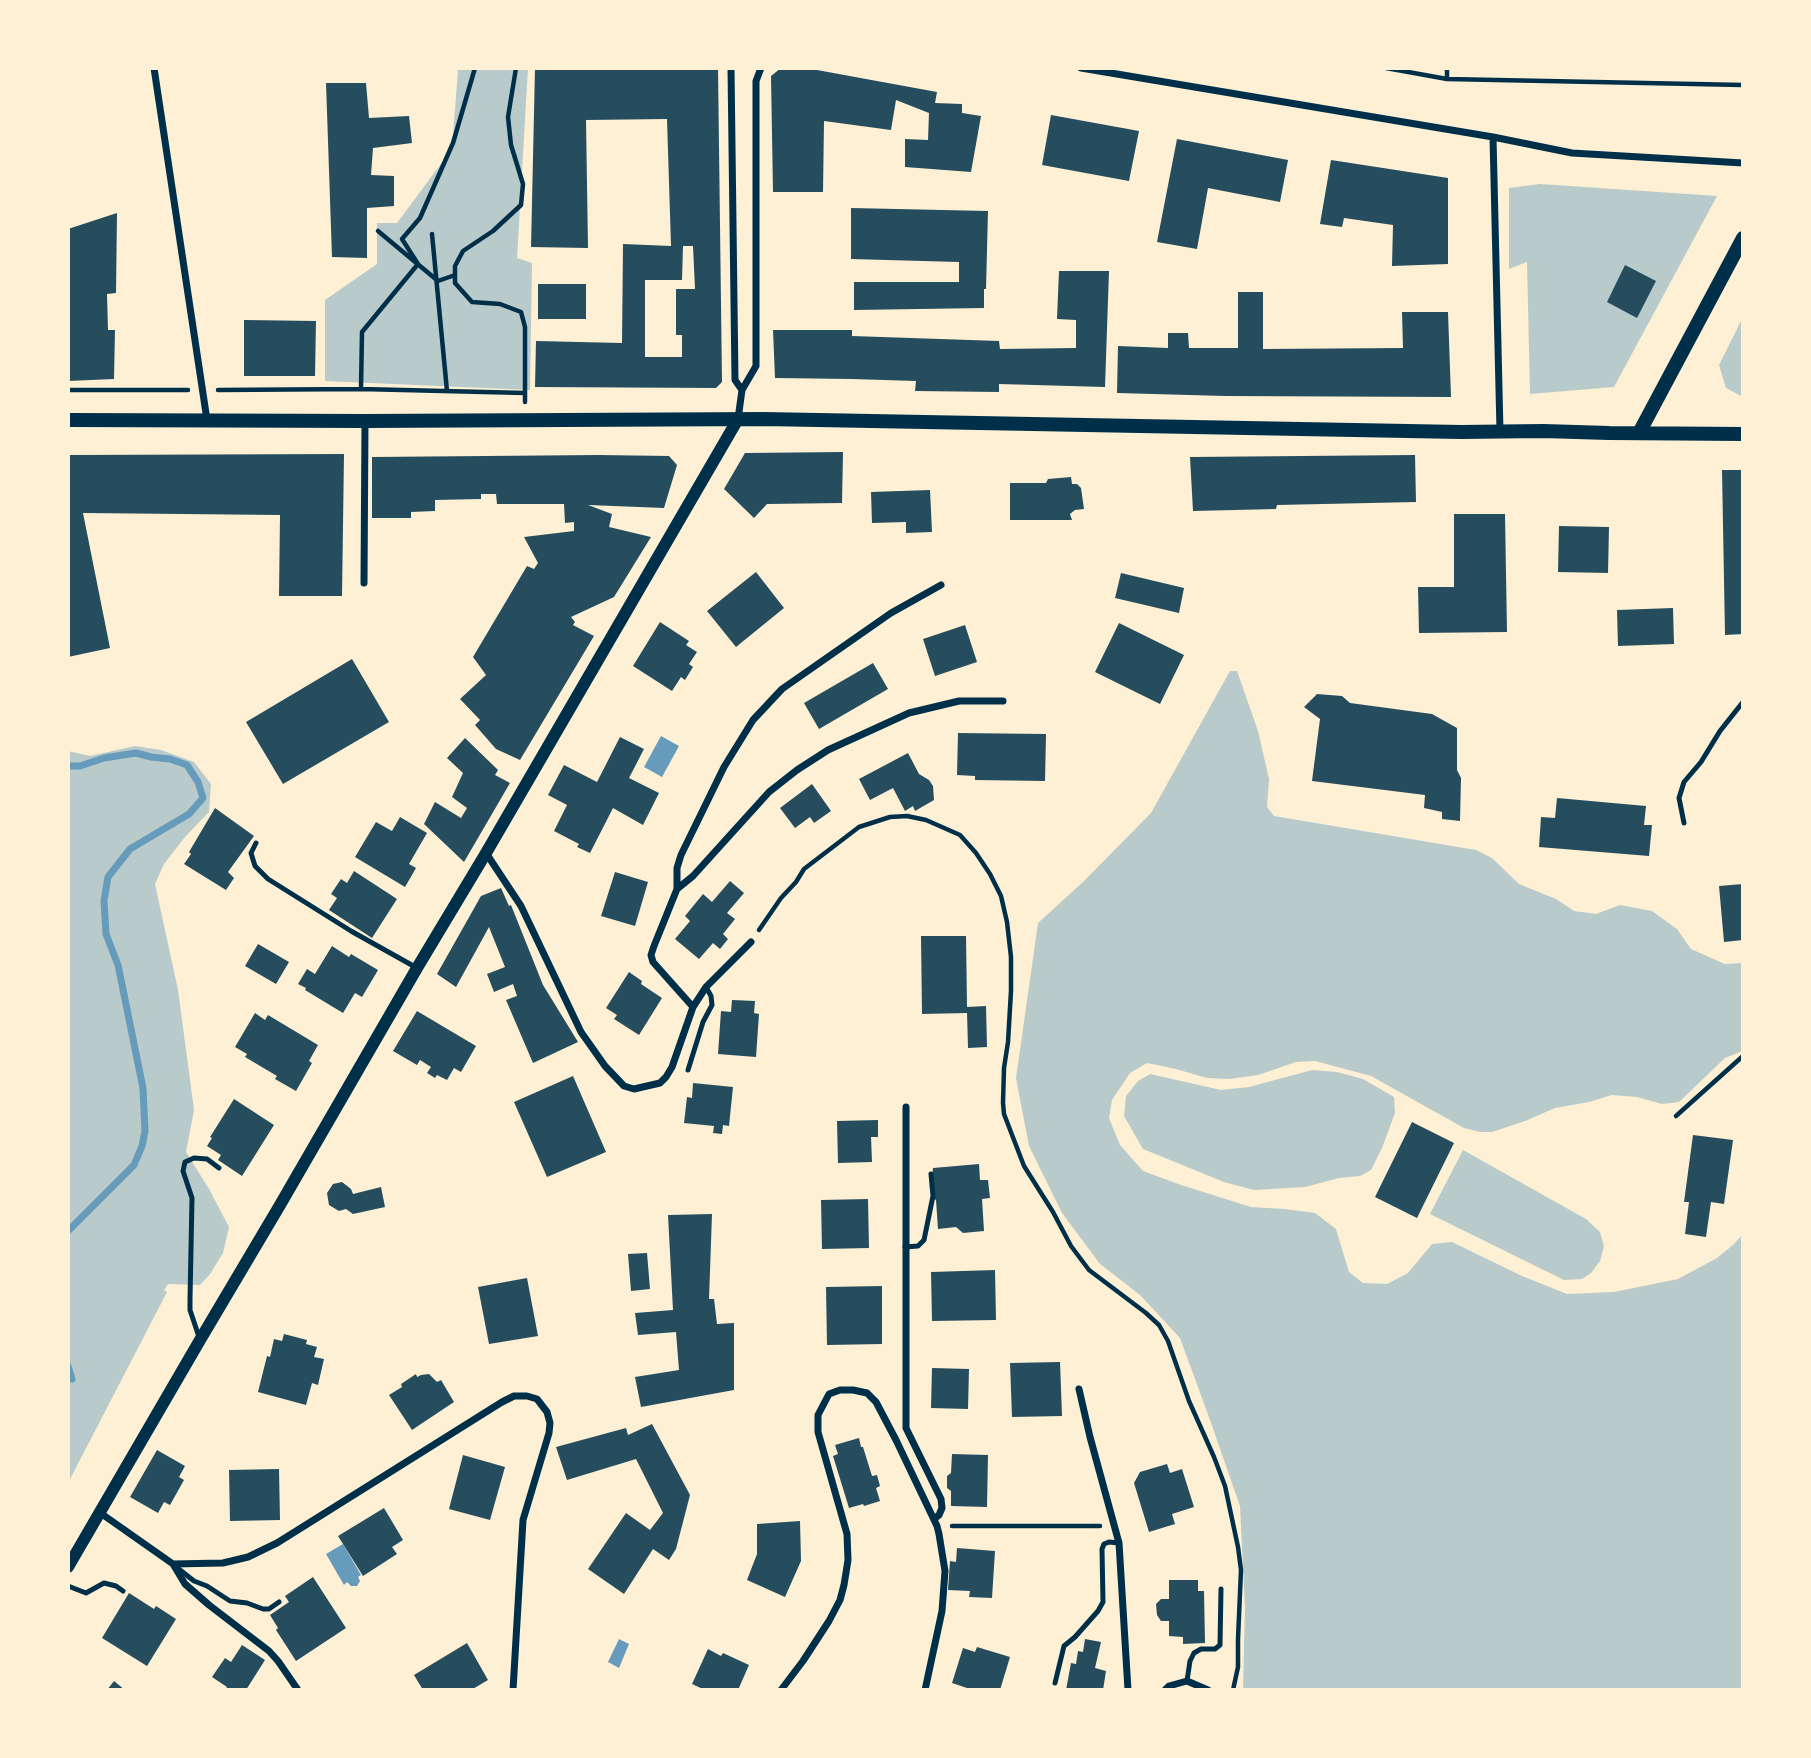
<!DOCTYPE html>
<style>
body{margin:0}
#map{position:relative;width:1811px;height:1758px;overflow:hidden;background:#fdf0d5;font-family:"Titillium Web",sans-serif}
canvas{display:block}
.frame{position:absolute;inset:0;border:70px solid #fdf0d5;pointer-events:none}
</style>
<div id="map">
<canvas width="1811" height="1758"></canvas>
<div class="frame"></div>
</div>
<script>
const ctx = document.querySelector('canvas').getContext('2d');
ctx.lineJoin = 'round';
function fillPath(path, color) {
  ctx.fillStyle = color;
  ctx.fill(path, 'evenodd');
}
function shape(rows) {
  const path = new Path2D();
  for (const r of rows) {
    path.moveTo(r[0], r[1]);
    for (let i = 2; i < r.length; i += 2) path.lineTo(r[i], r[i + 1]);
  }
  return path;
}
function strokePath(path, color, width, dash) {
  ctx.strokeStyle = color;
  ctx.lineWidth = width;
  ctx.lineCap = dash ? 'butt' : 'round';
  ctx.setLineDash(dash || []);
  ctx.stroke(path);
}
fillPath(shape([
 [460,68,528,68,517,258,532,263,530,390,325,381,325,300,377,264,377,223,397,223,452,149,458,70],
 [1540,184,1717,196,1614,387,1530,394,1527,262,1509,269,1509,188],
 [1743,317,1743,397,1726,388,1719,365],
 [1230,671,1237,671,1258,731,1269,779,1267,807,1274,816,1476,850,1492,858,1519,884,1556,899,1574,911,1596,914,1620,905,1652,911,1677,929,1691,949,1725,964,1743,963,1743,1052,1740,1052,1725,1058,1679,1102,1662,1104,1637,1097,1612,1095,1589,1102,1555,1108,1525,1121,1492,1132,1480,1132,1464,1128,1371,1076,1315,1061,1296,1062,1258,1075,1230,1079,1207,1078,1176,1069,1147,1063,1130,1073,1112,1100,1109,1118,1120,1145,1143,1171,1181,1185,1251,1207,1284,1209,1315,1213,1336,1229,1349,1272,1363,1283,1387,1284,1408,1273,1432,1244,1452,1242,1522,1276,1567,1294,1614,1292,1678,1279,1717,1258,1733,1245,1743,1234,1743,1690,1243,1690,1245,1607,1240,1506,1210,1420,1180,1338,1140,1295,1100,1264,1062,1213,1029,1146,1016,1078,1038,923,1084,881,1151,813],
 [135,746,161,750,194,762,211,784,209,812,185,837,164,864,155,884,178,990,194,1110,186,1152,209,1189,229,1227,223,1253,210,1274,200,1285,168,1284,164,1290,167,1292,68,1483,68,751,90,756],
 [1312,1070,1337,1072,1363,1079,1394,1097,1395,1113,1382,1148,1371,1170,1360,1176,1339,1178,1305,1187,1254,1190,1224,1182,1143,1149,1124,1116,1126,1096,1138,1081,1150,1074,1221,1090,1249,1087],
 [1463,1150,1586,1219,1600,1232,1604,1246,1600,1261,1591,1273,1582,1279,1564,1280,1430,1214]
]), '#b9caca');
fillPath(shape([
 [661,736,679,746,662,777,644,767],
 [343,1544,361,1575,358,1577,360,1581,357,1586,351,1586,347,1582,344,1585,326,1554],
 [619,1639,629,1644,619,1668,608,1662]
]), '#669bbc');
strokePath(shape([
 [68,766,80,766,104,758,136,753,151,757,170,759,187,765,198,782,203,798,189,814,130,849,108,877,104,901,106,934,118,965,143,1088,145,1131,142,1146,134,1165,68,1231],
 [68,1366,72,1379]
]), '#669bbc', 7);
fillPath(shape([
 [535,68,718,68,722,382,716,388,535,387,536,341,622,343,623,244,671,246,667,119,586,120,588,248,531,247],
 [683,246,693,246,695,289,676,289,676,335,682,335,682,357,645,357,645,280,682,280],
 [781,68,806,68,937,92,935,103,962,104,962,113,981,116,971,172,905,167,905,139,928,140,929,113,896,100,891,130,824,121,823,192,773,192,771,76],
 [326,83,366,83,369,118,409,116,412,143,373,148,371,175,394,176,394,206,367,208,367,258,332,257],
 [1051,115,1139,131,1129,181,1042,165],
 [1177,139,1288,160,1280,202,1208,188,1197,249,1157,242],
 [1331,160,1448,178,1448,264,1392,266,1393,225,1344,218,1342,227,1320,224],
 [851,208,988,211,986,289,984,289,984,308,854,310,854,282,959,282,959,262,851,259],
 [117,213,116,293,107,294,108,330,115,330,114,379,68,381,68,229],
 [1625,265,1656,281,1637,318,1607,302],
 [1059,271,1109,271,1105,387,999,384,999,392,915,391,916,381,851,379,775,378,773,330,852,330,852,336,999,341,1000,349,1076,348,1076,320,1057,319],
 [538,284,586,284,586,319,538,319],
 [1238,292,1263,292,1263,349,1403,348,1402,312,1448,312,1451,397,1225,396,1117,393,1118,346,1168,348,1168,333,1188,333,1189,348,1238,348],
 [244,320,316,321,315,376,244,376],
 [843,452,842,503,767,504,754,518,724,489,745,453],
 [344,454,342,596,279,596,280,515,83,513,110,648,68,657,68,455],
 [599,455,669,456,677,465,664,508,588,505,612,514,609,527,651,537,614,597,571,617,575,622,573,625,594,636,520,760,496,749,475,725,480,720,460,699,486,675,473,657,527,566,534,569,538,563,524,537,574,531,574,522,565,523,564,504,497,504,496,494,481,494,481,499,435,500,435,511,411,512,411,518,372,518,372,457],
 [1415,455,1416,502,1277,505,1276,509,1193,511,1190,457],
 [1722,470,1743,470,1743,634,1725,635],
 [1071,477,1072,484,1077,484,1081,488,1084,509,1075,510,1070,514,1072,520,1010,520,1010,483,1046,483,1048,479],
 [930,490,932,532,906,533,906,522,872,523,871,492],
 [1454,514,1505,514,1507,632,1419,633,1418,587,1454,587],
 [1559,526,1609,527,1608,573,1558,572],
 [756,572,784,608,736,647,707,611],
 [1121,573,1184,588,1179,613,1115,598],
 [1673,608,1674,644,1618,646,1617,610],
 [660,622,689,641,686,645,697,652,689,664,693,667,685,680,681,677,672,691,633,666],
 [1119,623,1184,655,1160,704,1095,672],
 [965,625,977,662,935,676,923,639],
 [352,659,389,722,283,784,246,722],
 [873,663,888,689,819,729,804,703],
 [1317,694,1342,696,1350,703,1432,714,1457,728,1457,770,1461,778,1460,821,1442,819,1442,812,1424,808,1425,795,1312,781,1320,719,1304,707],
 [958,733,1046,734,1045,781,975,780,975,776,957,775],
 [620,737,644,749,629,778,659,793,643,825,613,808,590,853,577,847,579,844,554,831,567,805,548,795,564,765,597,782],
 [465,738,498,770,495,775,510,783,464,862,424,824,435,802,461,818,467,808,452,797,463,773,447,758],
 [908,753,919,774,929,780,933,786,934,800,915,811,913,806,905,811,893,788,870,800,859,779],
 [812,784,831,811,814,823,810,817,795,828,780,808],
 [1557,798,1646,806,1644,825,1652,825,1649,856,1539,847,1541,817,1555,818],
 [215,808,254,836,228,872,234,878,226,890,184,864,191,854,189,852],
 [400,817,427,833,409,864,416,868,405,887,355,857,376,822,392,831],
 [354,871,397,899,372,938,329,910,337,898,331,894,341,879,347,883],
 [615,872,648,882,635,926,601,916],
 [730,881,744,893,727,913,735,919,723,934,728,939,720,949,713,943,699,959,675,939,690,921,685,916,703,894,712,902],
 [1743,884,1743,940,1724,942,1719,886],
 [501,888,509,906,511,905,543,985,578,1042,533,1063,506,1000,517,996,513,984,494,992,487,974,505,967,489,927,456,987,437,974,481,896],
 [921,936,966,936,967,1007,986,1006,987,1047,968,1048,967,1013,922,1014],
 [258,944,289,962,276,984,245,966],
 [332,946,349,957,351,954,378,970,362,997,355,993,343,1013,305,990,306,988,298,984,307,969,315,974],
 [629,972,642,981,641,984,662,998,639,1035,614,1019,617,1015,606,1008],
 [732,1000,755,1001,754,1013,759,1014,756,1057,718,1054,721,1011,731,1012],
 [417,1011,476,1046,461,1072,454,1068,447,1080,437,1075,435,1078,427,1073,431,1067,420,1060,417,1065,393,1051],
 [255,1013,265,1020,268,1015,318,1045,309,1061,312,1063,296,1091,275,1079,277,1076,245,1057,247,1054,235,1047],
 [573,1076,606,1152,547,1177,514,1102],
 [693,1083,733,1087,729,1126,723,1125,722,1134,713,1133,714,1126,684,1123,687,1097,692,1098],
 [234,1099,274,1125,242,1176,218,1160,221,1155,207,1146,212,1138,210,1137],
 [878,1120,878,1137,871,1137,872,1162,838,1163,837,1121],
 [1412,1122,1454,1143,1417,1218,1375,1197],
 [1693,1135,1733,1140,1724,1204,1711,1202,1706,1237,1685,1234,1689,1202,1684,1202],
 [979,1164,980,1180,988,1180,990,1198,982,1199,984,1231,963,1233,956,1227,938,1229,936,1200,934,1199,932,1177,933,1168],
 [342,1182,351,1189,353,1194,381,1187,385,1207,353,1214,346,1209,339,1211,329,1205,327,1193,333,1184],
 [868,1199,869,1248,822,1249,821,1200],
 [712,1214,709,1299,714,1299,717,1324,734,1323,734,1390,641,1407,635,1377,679,1370,676,1332,638,1335,635,1313,673,1310,668,1215],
 [647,1253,650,1289,631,1291,628,1254],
 [995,1270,996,1320,932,1321,931,1272],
 [527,1278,538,1336,489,1344,478,1287],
 [882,1286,882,1344,827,1345,826,1287],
 [284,1334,307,1340,306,1344,317,1347,314,1357,324,1359,318,1385,312,1383,306,1405,258,1392,267,1356,270,1357,274,1339,282,1341],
 [1060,1362,1062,1416,1012,1417,1010,1363],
 [932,1368,969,1369,968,1409,931,1408],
 [416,1374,417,1377,421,1375,429,1374,437,1382,441,1380,454,1402,412,1430,389,1395,402,1387,401,1384],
 [652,1424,690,1495,676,1549,669,1560,653,1549,624,1594,588,1569,626,1513,650,1530,663,1513,636,1459,567,1480,556,1447,626,1428,628,1435],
 [859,1438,861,1447,863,1447,872,1476,877,1475,880,1486,876,1488,880,1501,864,1506,863,1504,849,1508,833,1456,838,1454,835,1445],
 [157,1450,185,1466,179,1477,184,1480,170,1505,164,1502,158,1513,130,1497],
 [952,1454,988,1455,987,1507,951,1506,951,1491,947,1488,947,1476,951,1473],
 [463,1455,505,1467,490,1520,449,1509],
 [1167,1464,1170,1473,1182,1469,1194,1507,1172,1514,1175,1524,1149,1532,1134,1483,1140,1472],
 [279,1469,280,1520,230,1521,229,1470],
 [384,1508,403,1540,392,1547,397,1554,363,1576,338,1536],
 [800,1521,801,1561,785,1597,747,1580,757,1554,757,1524],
 [957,1548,995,1551,992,1598,969,1597,970,1591,948,1590,950,1561,956,1562],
 [313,1577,346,1628,296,1661,276,1630,278,1628,270,1615,289,1602,285,1596],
 [1169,1580,1198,1580,1198,1591,1204,1591,1205,1643,1183,1644,1183,1637,1169,1636,1169,1621,1161,1621,1157,1615,1156,1604,1161,1599,1169,1599],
 [129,1593,154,1609,156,1606,176,1619,147,1666,102,1638],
 [1085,1639,1101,1642,1095,1668,1106,1671,1103,1690,1066,1690,1071,1663,1076,1664,1078,1651,1083,1652],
 [467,1643,488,1680,471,1690,423,1690,414,1675],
 [242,1645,265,1660,246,1690,225,1690,227,1687,212,1677,225,1658,231,1662],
 [977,1647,1010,1657,1000,1690,973,1690,952,1683,963,1648,975,1652],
 [708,1649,721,1656,723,1653,749,1665,738,1690,705,1690,692,1684],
 [114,1681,125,1690,107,1690]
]), '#264d5e');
strokePath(shape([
 [516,68,508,117,511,145,523,184,521,205,493,231,463,251,455,266,455,283,472,302,500,304,521,312,525,327,525,402],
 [1386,68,1447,79,1447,68],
 [1447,79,1743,85],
 [378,231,438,281,455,275],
 [432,234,447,391],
 [361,389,362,332,418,264,402,239,420,218,453,143,475,68],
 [68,390,188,390],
 [218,390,361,389,525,393],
 [759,930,781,898,796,882,804,869,859,827,890,817,907,816,926,820,960,835,976,853,990,874,1001,896,1007,922,1011,957,1011,991,1008,1042,1004,1068,1003,1103,1004,1114,1024,1166,1053,1212,1071,1246,1089,1270,1146,1313,1159,1325,1168,1341,1189,1401,1214,1457,1225,1486,1238,1547,1241,1570,1238,1639,1238,1667,1233,1690],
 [1676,1116,1743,1056],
 [952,1526,1100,1526]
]), '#003049', 4.5);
strokePath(shape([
 [1684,823,1679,798,1684,782,1701,762,1720,731,1743,702],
 [256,843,251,853,255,866,268,879,351,931,417,968],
 [688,1070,703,1022,712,1005,711,996,706,987],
 [905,1247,918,1246,924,1240,933,1196,931,1174],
 [199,1337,190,1310,190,1299,192,1198,183,1171,185,1162,194,1158,207,1159,219,1168],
 [175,1566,194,1581,207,1586,230,1601,247,1603,263,1609,269,1609,279,1602],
 [68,1586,86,1593,104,1583,116,1586,123,1591],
 [1187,1681,1190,1661,1194,1653,1201,1649,1215,1649,1220,1645,1221,1589],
 [1055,1683,1064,1646,1075,1637,1098,1611,1103,1602,1102,1549,1104,1544,1109,1542,1119,1543]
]), '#003049', 5);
strokePath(shape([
 [154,68,207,420],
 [731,68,735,380,742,390],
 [1081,68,1493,137,1572,153,1743,163],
 [1493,137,1500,431],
 [738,419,742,390,756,366,756,81,761,68],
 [364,583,365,421],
 [486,853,521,906,581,1032,605,1066,624,1086,634,1089,660,1083,666,1077,672,1067,693,1007,706,987,751,942],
 [677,889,677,868,681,855,724,767,753,720,782,689,891,613,941,585],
 [693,1007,653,962,651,955,654,946,677,889,693,876,769,792,797,770,828,750,909,713,959,701,1003,701],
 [906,1107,906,1428,941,1499,942,1508,939,1515,934,1519],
 [1079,1389,1090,1437,1119,1543,1128,1690],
 [99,1512,173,1564,223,1563,248,1557,277,1543,502,1402,514,1396,527,1396,537,1399,547,1412,550,1423,549,1433,523,1520,513,1690],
 [173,1564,185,1584,209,1605,269,1651,278,1661,298,1690],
 [781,1690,803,1661,829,1621,840,1600,844,1585,848,1560,847,1534,818,1432,818,1415,829,1394,840,1390,853,1390,867,1393,876,1402,896,1440,937,1526,939,1534,945,1571,942,1611,925,1690],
 [1165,1690,1169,1686,1187,1681,1208,1690]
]), '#003049', 7);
strokePath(shape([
 [68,1567,200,1340,280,1205,417,968,486,853,738,419]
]), '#003049', 12);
strokePath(shape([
 [68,420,365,421,764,419,1461,432,1543,431,1609,433,1743,434],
 [1639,433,1743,238]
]), '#003049', 14);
</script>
